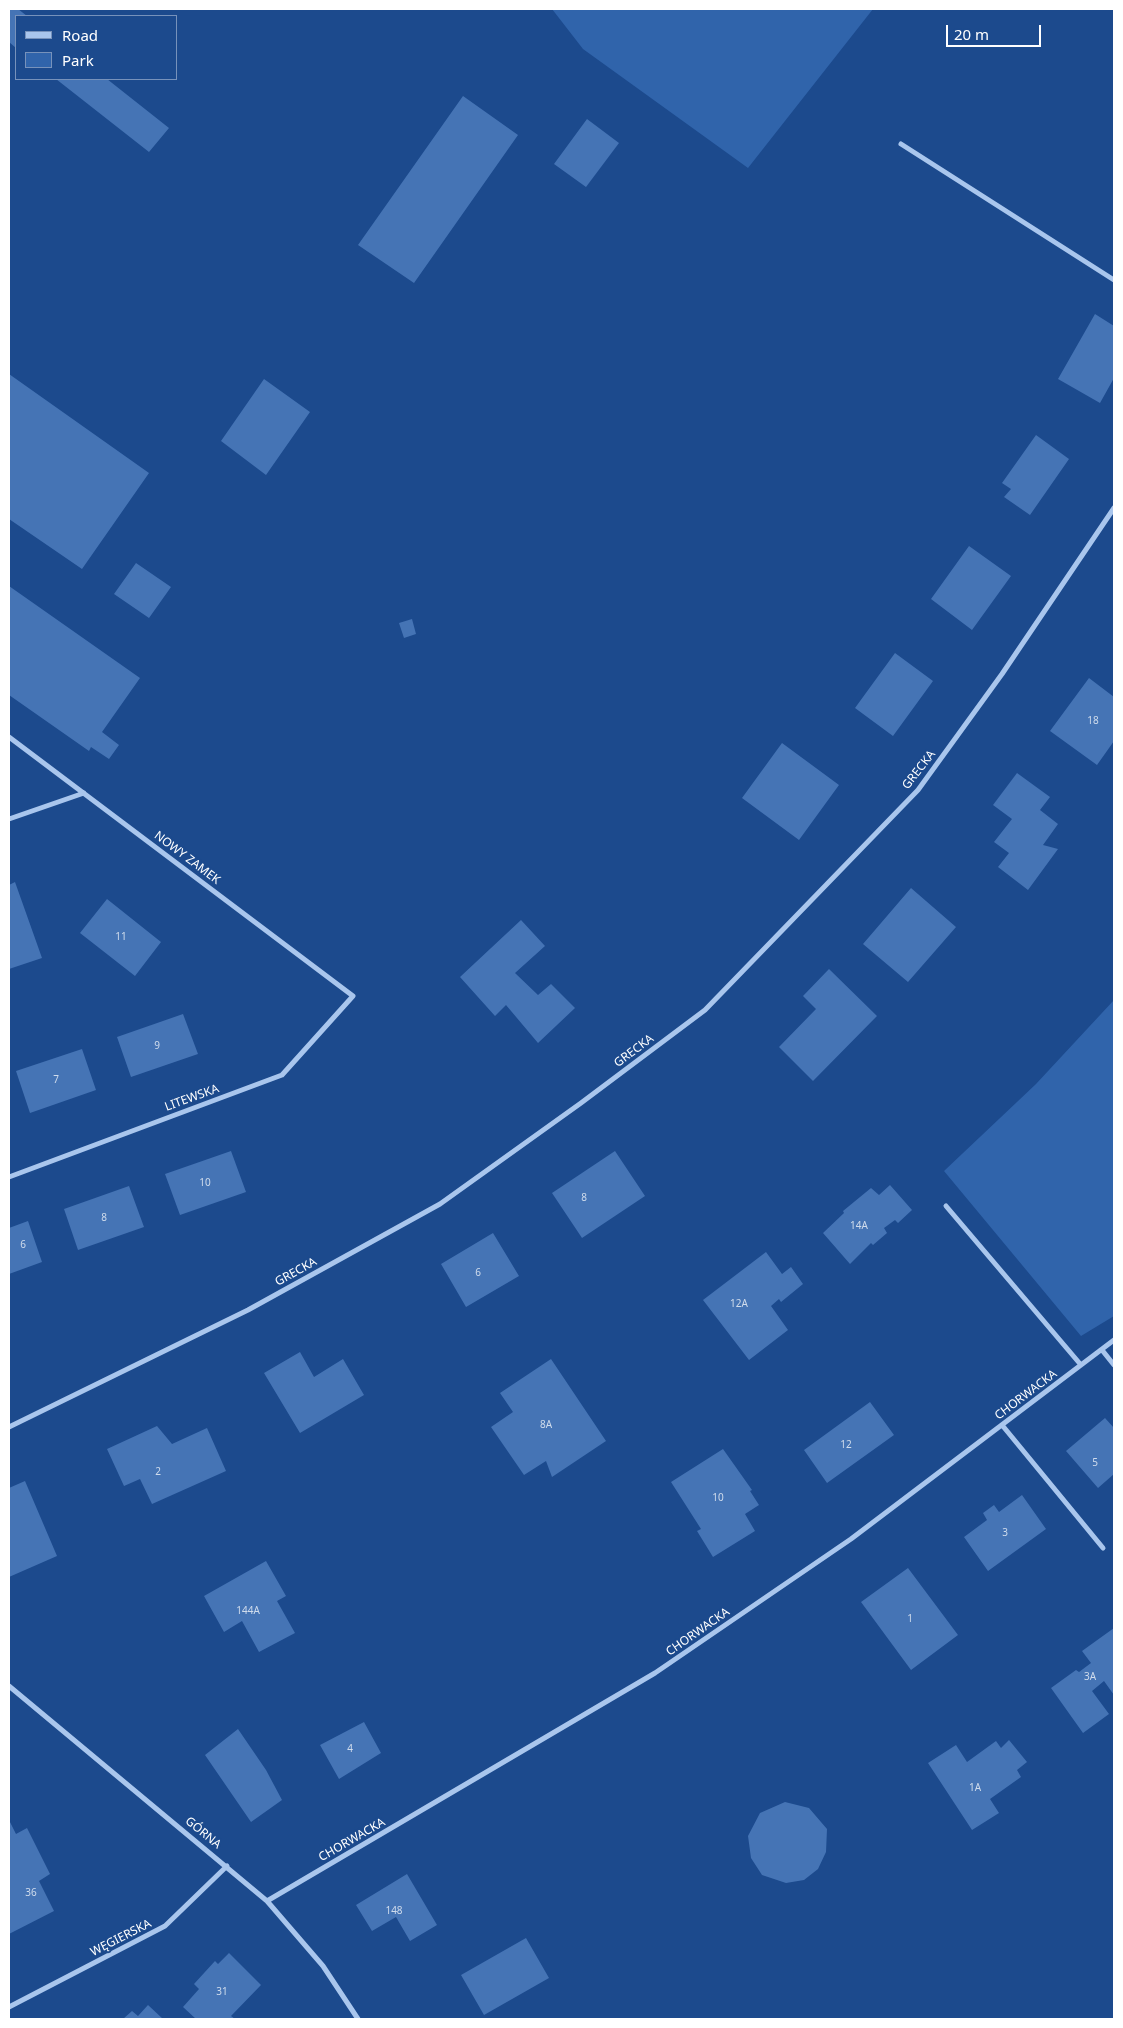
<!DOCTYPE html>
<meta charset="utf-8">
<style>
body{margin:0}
#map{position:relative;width:1123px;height:2028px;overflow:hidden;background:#1c4a8d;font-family:"Noto Sans",sans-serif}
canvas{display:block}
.frame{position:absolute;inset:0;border:10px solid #fff;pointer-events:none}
.legend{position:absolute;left:15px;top:15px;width:162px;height:65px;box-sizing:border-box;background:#1c4a8d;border:1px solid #7792bb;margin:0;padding:6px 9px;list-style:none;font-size:15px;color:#fff}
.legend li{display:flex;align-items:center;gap:10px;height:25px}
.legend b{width:25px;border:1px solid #7792bb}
.scale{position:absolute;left:946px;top:25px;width:95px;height:22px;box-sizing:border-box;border:2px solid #fff;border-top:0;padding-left:6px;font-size:15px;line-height:18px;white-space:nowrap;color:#fff;-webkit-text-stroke:4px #1c4a8d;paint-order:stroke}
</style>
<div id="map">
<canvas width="1123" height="2028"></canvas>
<div class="frame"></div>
<ul class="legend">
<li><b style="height:6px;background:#a9c6ed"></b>Road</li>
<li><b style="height:14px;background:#3064ab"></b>Park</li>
</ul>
<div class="scale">20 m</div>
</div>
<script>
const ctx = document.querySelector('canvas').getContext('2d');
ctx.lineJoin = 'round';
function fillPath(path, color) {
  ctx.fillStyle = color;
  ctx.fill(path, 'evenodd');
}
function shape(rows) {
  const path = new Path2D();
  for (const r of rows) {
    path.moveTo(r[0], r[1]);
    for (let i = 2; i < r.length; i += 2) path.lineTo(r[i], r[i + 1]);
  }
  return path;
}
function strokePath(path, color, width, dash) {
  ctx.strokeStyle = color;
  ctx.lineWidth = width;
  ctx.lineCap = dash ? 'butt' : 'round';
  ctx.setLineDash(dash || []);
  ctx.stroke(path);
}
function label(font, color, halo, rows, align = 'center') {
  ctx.font = font + ' "Noto Sans",sans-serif';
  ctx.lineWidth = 4;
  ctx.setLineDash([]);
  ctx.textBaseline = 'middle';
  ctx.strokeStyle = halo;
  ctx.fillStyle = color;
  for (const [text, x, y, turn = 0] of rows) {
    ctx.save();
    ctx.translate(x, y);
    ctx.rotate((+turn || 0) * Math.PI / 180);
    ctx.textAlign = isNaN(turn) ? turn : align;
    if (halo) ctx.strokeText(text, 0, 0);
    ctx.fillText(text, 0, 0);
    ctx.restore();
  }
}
fillPath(shape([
 [552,9,873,9,748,168,583,49],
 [1114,1000,1114,1316,1081,1336,944,1171,1036,1084]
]), '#3064ab');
fillPath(shape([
 [9,9,18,9,27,16,16,16,16,48,9,42],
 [56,79,107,79,169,128,149,152],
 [463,96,518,135,414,283,358,245],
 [587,119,619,143,586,187,554,164],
 [1095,314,1114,326,1114,378,1100,403,1058,379],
 [9,374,149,473,82,569,9,519],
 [264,379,310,412,266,475,221,441],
 [1036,435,1069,459,1030,515,1004,497,1011,489,1002,483],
 [969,546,1011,576,972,630,931,599],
 [136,563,171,587,149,618,114,594],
 [9,586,140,678,102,732,119,745,109,759,91,747,89,751,9,695],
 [412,619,416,634,404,638,399,623],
 [895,653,933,681,893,736,855,708],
 [1089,678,1114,697,1114,741,1097,765,1050,731],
 [782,743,839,785,799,840,742,798],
 [1017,773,1050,797,1040,810,1058,824,1043,845,1058,849,1028,890,998,867,1009,853,994,842,1012,819,993,805],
 [15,882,42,958,9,969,9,885],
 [911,888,956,927,908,982,863,944],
 [107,899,161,942,135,976,80,933],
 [521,920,545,946,515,973,538,995,551,984,575,1008,538,1043,506,1005,495,1016,460,977],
 [829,969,877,1016,813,1081,779,1047,816,1009,803,996],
 [183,1014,198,1054,131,1077,117,1037],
 [82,1049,96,1090,30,1113,16,1071],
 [231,1151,246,1192,180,1215,165,1174],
 [615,1151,645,1196,582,1238,552,1193],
 [890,1185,912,1210,898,1223,895,1220,884,1228,887,1233,873,1245,871,1243,850,1264,823,1233,844,1213,843,1211,871,1188,879,1195],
 [129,1186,144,1227,78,1250,64,1209],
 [28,1221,42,1262,9,1274,9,1228],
 [493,1233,519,1276,466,1307,441,1264],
 [766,1252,782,1274,791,1267,803,1284,781,1302,779,1299,771,1306,788,1330,749,1360,703,1300],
 [300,1352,314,1377,343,1359,364,1395,300,1433,264,1373],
 [551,1359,606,1441,552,1477,546,1461,524,1475,491,1427,513,1412,500,1393],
 [870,1402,894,1435,827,1483,804,1450],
 [1105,1418,1114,1428,1114,1474,1098,1488,1066,1451],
 [157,1426,172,1444,207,1428,226,1471,152,1504,140,1479,124,1486,107,1449],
 [723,1449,752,1490,750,1491,759,1505,745,1514,755,1531,713,1557,697,1531,701,1529,671,1482],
 [25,1481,57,1556,9,1577,9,1488],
 [1022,1495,1046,1529,988,1571,964,1537,987,1520,983,1513,994,1505,999,1512],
 [266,1561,286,1596,277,1601,295,1633,259,1652,242,1621,224,1632,204,1596],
 [908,1568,958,1635,911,1670,861,1602],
 [1114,1628,1114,1695,1104,1681,1092,1691,1109,1714,1083,1733,1051,1688,1076,1670,1079,1672,1091,1663,1082,1651],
 [364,1722,381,1753,339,1779,320,1745],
 [238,1729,266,1770,282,1800,251,1822,205,1755],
 [1009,1740,1027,1762,1017,1770,1021,1777,990,1799,999,1813,972,1830,928,1763,956,1745,967,1762,996,1741,1001,1748],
 [785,1802,809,1808,827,1829,826,1852,818,1869,804,1880,786,1883,762,1875,751,1858,748,1836,760,1813],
 [9,1820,16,1834,27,1828,50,1874,39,1881,54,1911,9,1934],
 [407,1874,437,1925,410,1941,396,1917,372,1931,356,1905],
 [526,1938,549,1978,484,2015,461,1975],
 [229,1953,261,1985,231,2016,235,2019,196,2019,183,2007,199,1989,194,1984,215,1961,218,1964],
 [148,2005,163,2019,123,2019,132,2011,138,2016]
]), '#4574b5');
strokePath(shape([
 [901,144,1114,280],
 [9,737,353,996,282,1075,9,1177],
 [9,819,84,793],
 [946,1206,1081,1365],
 [1102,1350,1114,1365],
 [1002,1425,1103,1548],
 [9,1427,248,1310,440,1204,581,1103,705,1010,918,790,1002,674,1114,508],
 [9,1686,267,1901,323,1966,358,2019],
 [267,1901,655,1673,851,1539,1114,1340],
 [9,2007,165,1926,227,1866]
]), '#a9c6ed', 5);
label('10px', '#d0dcec', null, [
 ["18",1093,721],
 ["11",121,937],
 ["9",157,1046],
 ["7",56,1080],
 ["10",205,1183],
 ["8",584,1198],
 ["8",104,1218],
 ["14A",859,1226],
 ["6",23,1245],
 ["6",478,1273],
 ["12A",739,1304],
 ["8A",546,1425],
 ["12",846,1445],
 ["5",1095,1463],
 ["2",158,1472],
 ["10",718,1498],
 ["3",1005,1533],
 ["144A",248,1611],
 ["1",910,1619],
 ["3A",1090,1677],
 ["4",350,1749],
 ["1A",975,1788],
 ["36",31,1893],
 ["148",394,1911],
 ["31",222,1992]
]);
label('12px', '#fff', '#1c4a8d', [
 ["GRECKA",919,770,-52],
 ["NOWY ZAMEK",187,858,37],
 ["GRECKA",634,1051,-37],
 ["LITEWSKA",192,1098,-20],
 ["GRECKA",296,1272,-29],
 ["CHORWACKA",1026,1395,-37],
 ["CHORWACKA",698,1632,-35],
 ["GÓRNA",203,1833,39],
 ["CHORWACKA",352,1840,-30],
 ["WĘGIERSKA",121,1938,-27]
]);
</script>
